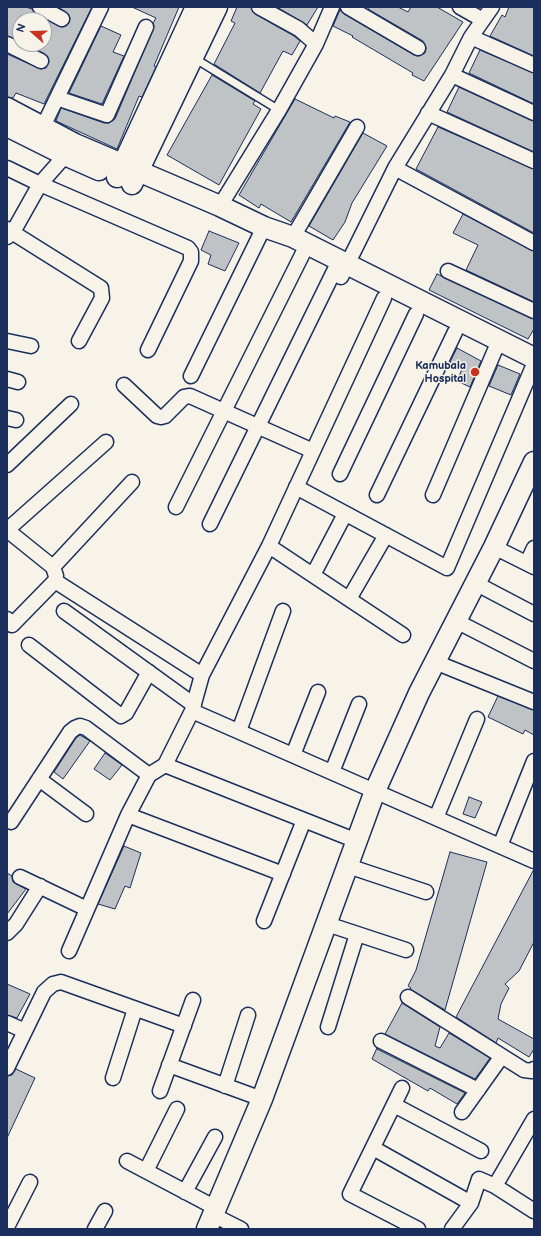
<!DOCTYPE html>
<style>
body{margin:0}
#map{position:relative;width:541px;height:1236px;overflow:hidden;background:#f7f3e8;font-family:"Balsamiq Sans",sans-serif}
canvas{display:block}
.frame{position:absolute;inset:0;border:8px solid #1b2f5e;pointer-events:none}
.north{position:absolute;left:12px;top:12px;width:40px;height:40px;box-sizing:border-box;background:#f7f3e8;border:1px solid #9fa5b1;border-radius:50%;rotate:290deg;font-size:11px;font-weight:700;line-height:16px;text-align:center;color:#1b2f5e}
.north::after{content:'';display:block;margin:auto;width:14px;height:18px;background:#c8321e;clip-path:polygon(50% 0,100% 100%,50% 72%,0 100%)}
</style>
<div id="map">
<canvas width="541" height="1236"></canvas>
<div class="frame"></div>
<div class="north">N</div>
</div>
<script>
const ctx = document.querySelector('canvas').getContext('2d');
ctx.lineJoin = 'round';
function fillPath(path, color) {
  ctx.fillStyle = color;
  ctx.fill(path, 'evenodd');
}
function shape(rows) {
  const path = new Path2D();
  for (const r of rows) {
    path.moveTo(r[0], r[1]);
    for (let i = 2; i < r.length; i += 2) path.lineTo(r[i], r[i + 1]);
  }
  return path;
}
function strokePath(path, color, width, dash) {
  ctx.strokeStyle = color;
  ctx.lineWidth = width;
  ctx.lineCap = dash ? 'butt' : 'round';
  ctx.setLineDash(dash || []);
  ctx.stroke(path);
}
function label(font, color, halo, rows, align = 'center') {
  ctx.font = font + ' "Balsamiq Sans",sans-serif';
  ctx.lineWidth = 3;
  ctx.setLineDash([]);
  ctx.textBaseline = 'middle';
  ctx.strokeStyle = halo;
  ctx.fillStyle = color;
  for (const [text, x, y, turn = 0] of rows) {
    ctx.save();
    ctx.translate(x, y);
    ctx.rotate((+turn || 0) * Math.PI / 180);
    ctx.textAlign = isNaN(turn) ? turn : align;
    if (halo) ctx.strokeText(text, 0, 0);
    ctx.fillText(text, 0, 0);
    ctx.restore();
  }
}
const building = shape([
 [7,7,26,7,32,9,36,14,62,27,69,23,70,18,66,12,58,7,92,7,44,104,16,93,13,98,7,97,7,54,41,69,46,68,49,61,45,54,26,44,44,44,44,20,20,20,20,41,7,36,7,7],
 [132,7,179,7,154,66,156,67,142,97,139,96,117,149,56,121,61,108,104,123,109,123,115,119,154,26,153,23,156,18,132,7],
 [237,7,251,7,255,14,294,36,300,41,292,55,283,51,260,93,214,64,235,23,231,21,237,7],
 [277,7,318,7,307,25,277,7],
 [369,7,398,7,408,12,411,7,437,7,463,22,424,81,412,75,413,73,352,37,353,36,333,26,340,10,344,14,414,55,418,56,425,53,426,48,423,41,368,9,369,7],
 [509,7,534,7,534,56,490,36,502,15,505,17,509,7],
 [101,26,121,35,113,52,124,56,102,104,69,93,101,26],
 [480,50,534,73,534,104,469,73,480,50],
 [212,75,255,101,253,104,261,109,219,185,167,155,212,75],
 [459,87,534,121,534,152,447,112,459,87],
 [295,99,334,118,335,116,350,122,291,222,261,204,259,208,239,195,295,99],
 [438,127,534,169,534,233,416,169,438,127],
 [363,133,387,146,352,203,345,222,333,240,309,226,363,133],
 [463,214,534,251,534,302,466,270,478,245,453,233,463,214],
 [209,231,239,243,225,271,208,264,211,255,201,250,209,231],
 [437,274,534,319,534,329,528,339,429,290,437,274],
 [457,348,481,361,470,387,457,381,462,369,450,362,457,348],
 [498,365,520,374,511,395,489,386,498,365],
 [498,696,534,710,534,735,525,730,523,734,488,717,498,696],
 [80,735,90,741,63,779,54,772,76,738,80,735],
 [105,753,122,765,110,780,94,769,105,753],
 [469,797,482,802,475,818,463,814,469,797],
 [124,846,141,853,130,888,125,886,115,909,98,904,124,846],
 [450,852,487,862,445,1010,410,989,411,988,408,986,416,970,450,852],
 [534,869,534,942,519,971,505,984,509,988,501,1004,498,1019,534,1039,534,1049,529,1057,498,1038,496,1043,456,1017,534,869],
 [7,873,12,876,13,882,26,889,7,914,7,873],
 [7,984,30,994,17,1018,7,1015,7,984],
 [402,1003,440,1027,435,1046,440,1048,449,1033,490,1058,475,1079,385,1034,402,1003],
 [377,1048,377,1049,465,1093,457,1104,430,1088,428,1091,372,1059,377,1048],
 [16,1069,35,1078,7,1138,7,1076,12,1075,16,1069]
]);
fillPath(building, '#c0c3c5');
strokePath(building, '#1b2f5e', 1);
const lane = shape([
 [194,58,279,110]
]);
const street = shape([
 [40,7,62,19],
 [259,7,299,29,316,44],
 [348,7,418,48],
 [460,7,483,20],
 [471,37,534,65],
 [7,44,41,61],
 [452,75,534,113],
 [57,98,107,115,146,27],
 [428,113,534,161],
 [39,135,101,7],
 [7,168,40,184,188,248,191,252,191,261,148,350],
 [395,168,534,243],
 [220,206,279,110,316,44,332,7],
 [7,229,101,288,102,298,79,341],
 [7,237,13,232,40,184,71,149],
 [293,237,357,127],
 [448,271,534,311],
 [341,277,395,168,452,75,471,37,492,7],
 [7,341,31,346],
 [191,376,264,227],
 [7,379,18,382],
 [124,385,157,416,161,417,165,416,184,397,190,396,313,451],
 [7,418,16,420],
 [7,465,71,404],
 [340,474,416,314],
 [296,487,447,568,534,364],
 [377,495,455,332],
 [433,495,495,350],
 [176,507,307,245],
 [210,524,339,261],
 [7,530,53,567,56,576,55,581,202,675],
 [7,530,106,442],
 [269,546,403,635],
 [494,547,534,567],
 [527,563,534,548],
 [53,567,132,482],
 [313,575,345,514],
 [475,583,534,614],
 [349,599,386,535],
 [64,611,194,705],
 [7,619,12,625,55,581],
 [456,621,534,661],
 [29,645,121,716,126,713,149,672],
 [435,662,534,702],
 [192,711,534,861],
 [239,731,283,611],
 [293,755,318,692],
 [165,765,357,841],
 [332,772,359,704],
 [39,779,86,814],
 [128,815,283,874],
 [436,818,477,719],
 [11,822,70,732,75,728,80,726,86,728,149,775],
 [500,846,534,761],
 [348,866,426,892],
 [20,877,87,909],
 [264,921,304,820],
 [327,924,406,950],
 [7,933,16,924,40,886],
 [69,951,128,815,149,775,165,765,192,711,202,675,269,546,384,298],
 [408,997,524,1070,532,1071,534,1069],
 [7,1023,25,1031],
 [328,1027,357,934],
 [381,1041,478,1090],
 [169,1065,262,1099],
 [7,1068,44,992,53,984,61,982,184,1026],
 [113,1078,135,1009],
 [225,1086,248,1015],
 [402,1088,350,1194,418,1229],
 [160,1091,193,1000],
 [394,1105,481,1151],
 [462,1112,502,1056],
 [373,1148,471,1203],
 [127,1161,216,1208],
 [146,1171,177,1109],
 [495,1186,534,1119],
 [185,1192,215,1137],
 [213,1215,241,1229],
 [7,1227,30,1182],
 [95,1229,105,1211],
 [452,1229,471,1203,479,1179,495,1186,534,1211]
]);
const secondary = shape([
 [7,108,75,144,220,206,264,227,293,237,534,358],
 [7,126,65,155,99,170],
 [117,177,196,7],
 [132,184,217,7],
 [207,1229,262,1099,375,791,419,693,494,547,534,462]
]);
strokePath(lane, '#1b2f5e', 10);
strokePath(street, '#1b2f5e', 17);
strokePath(secondary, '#1b2f5e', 23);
strokePath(lane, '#f7f3e8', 7);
strokePath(street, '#f7f3e8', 14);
strokePath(secondary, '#f7f3e8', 20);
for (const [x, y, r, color] of [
 [475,372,5,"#c8321e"]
]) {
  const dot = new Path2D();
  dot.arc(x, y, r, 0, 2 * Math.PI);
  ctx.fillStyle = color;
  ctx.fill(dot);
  strokePath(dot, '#f7f3e8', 1.5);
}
label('bold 11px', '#1b2f5e', '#f7f3e8', [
 ["Kamubala",466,366],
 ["Hospital",466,379]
], 'right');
</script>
